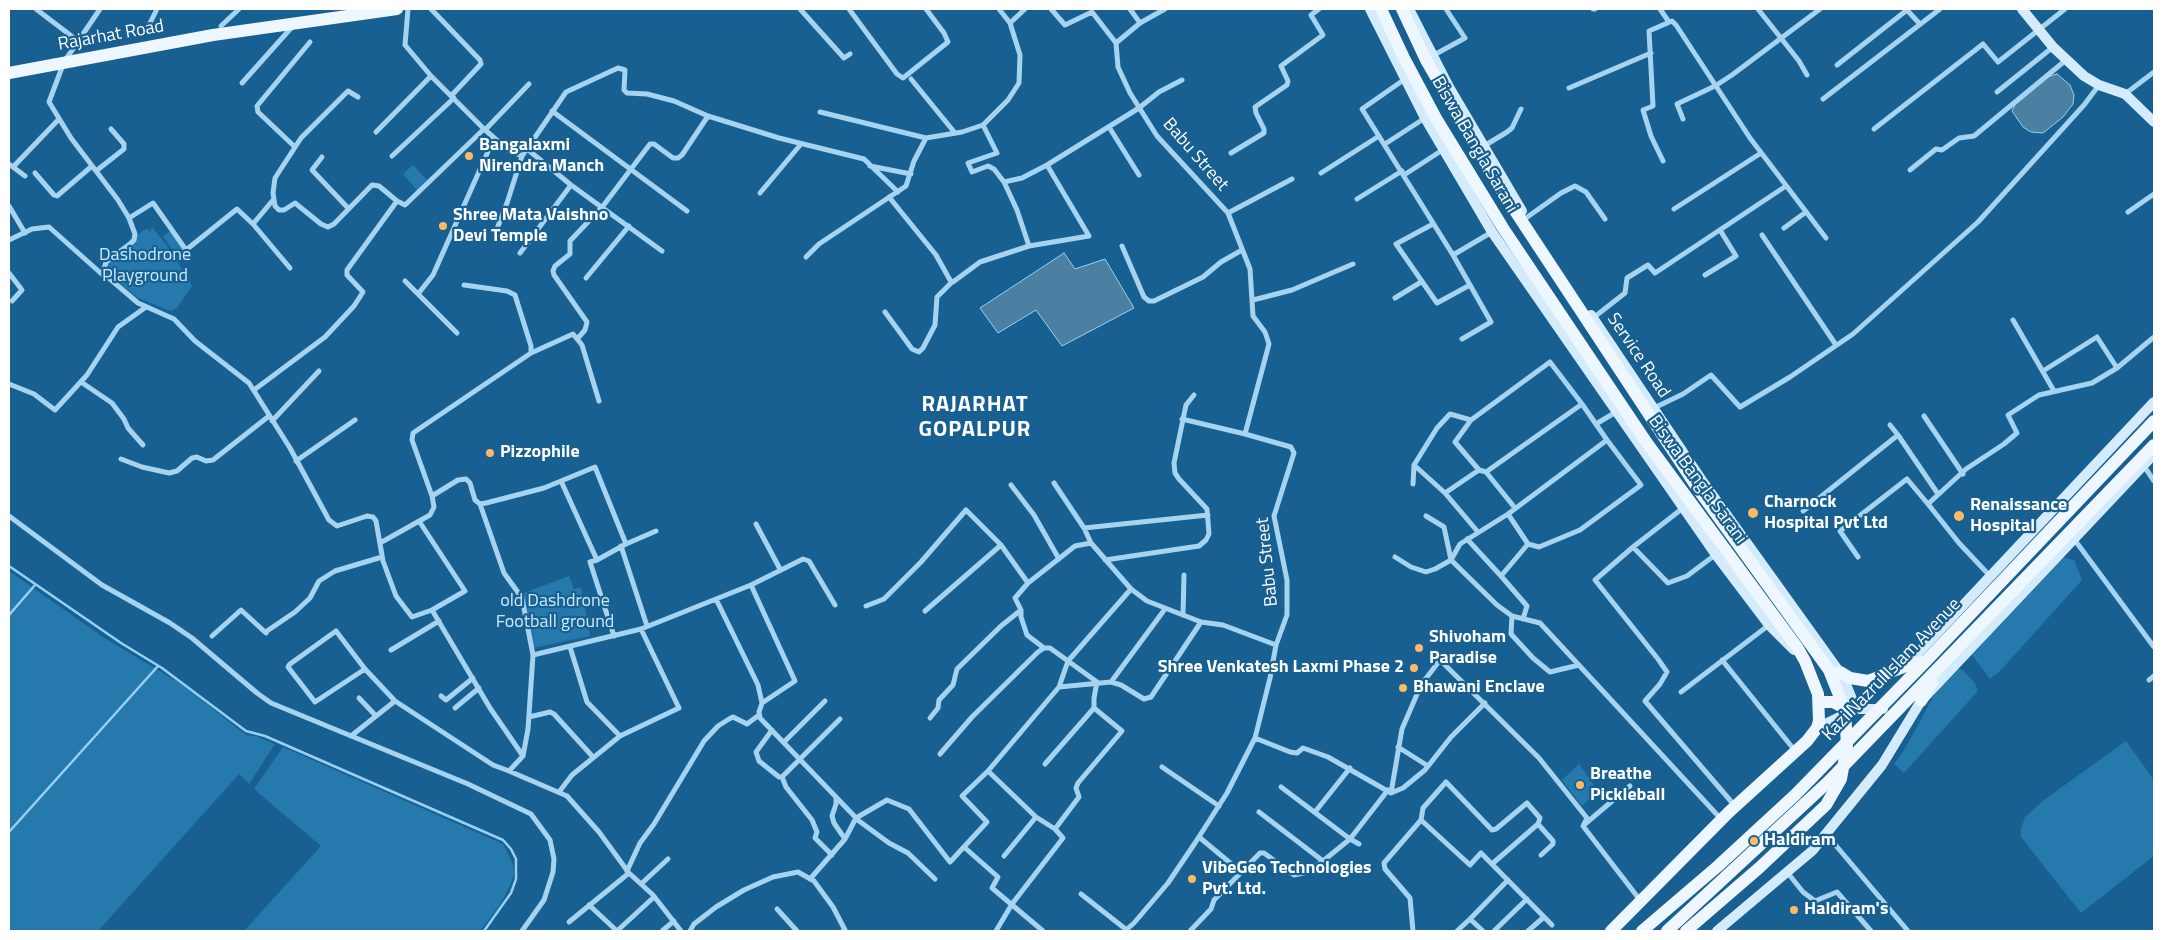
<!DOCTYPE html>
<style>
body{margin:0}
#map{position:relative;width:2163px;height:940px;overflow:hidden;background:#176091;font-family:"Titillium Web",sans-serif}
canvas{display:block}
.frame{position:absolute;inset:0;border:10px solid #fff;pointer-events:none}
</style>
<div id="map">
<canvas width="2163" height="940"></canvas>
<div class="frame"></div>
</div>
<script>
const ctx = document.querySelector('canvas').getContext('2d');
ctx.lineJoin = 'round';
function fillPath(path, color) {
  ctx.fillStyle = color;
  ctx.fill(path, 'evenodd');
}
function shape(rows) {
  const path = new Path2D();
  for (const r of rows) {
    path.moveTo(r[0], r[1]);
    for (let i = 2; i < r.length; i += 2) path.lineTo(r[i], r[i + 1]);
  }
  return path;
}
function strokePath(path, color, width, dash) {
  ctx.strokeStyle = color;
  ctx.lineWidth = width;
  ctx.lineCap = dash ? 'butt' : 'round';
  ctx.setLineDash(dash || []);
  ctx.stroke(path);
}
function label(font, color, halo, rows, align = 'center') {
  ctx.font = font + ' "Titillium Web",sans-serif';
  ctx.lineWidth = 4.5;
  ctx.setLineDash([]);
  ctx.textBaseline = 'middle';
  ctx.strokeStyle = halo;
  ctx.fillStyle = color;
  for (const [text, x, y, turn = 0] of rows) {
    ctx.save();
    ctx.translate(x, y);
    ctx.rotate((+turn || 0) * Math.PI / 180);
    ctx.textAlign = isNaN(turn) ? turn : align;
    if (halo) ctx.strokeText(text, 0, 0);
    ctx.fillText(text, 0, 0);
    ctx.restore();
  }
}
fillPath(shape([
 [413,165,427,180,417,190,403,174],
 [152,227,171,251,192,286,177,308,171,311,138,298,108,273,105,267,108,256,144,230,148,229,150,232],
 [172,230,190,255,179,260,163,236],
 [2059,556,2074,560,2082,580,2000,671,1990,679,1972,655],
 [9,571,106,639,181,684,246,735,256,736,275,744,249,784,239,774,98,931,9,931],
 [569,576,574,589,581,587,590,636,533,648,521,594],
 [1956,668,1963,670,1975,683,1978,691,1904,773,1894,764,1906,747,1933,697,1946,679],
 [2126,741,2154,780,2154,856,2081,913,2021,837,2021,829,2025,817,2044,800],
 [283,747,503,844,513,864,514,873,511,884,499,906,480,931,244,931,321,846,254,789],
 [1579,764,1598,791,1582,806,1562,780]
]), '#2679ad');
const water = shape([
 [2057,74,2070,85,2074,95,2073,104,2063,117,2043,133,2031,132,2023,127,2012,111,2017,101,2047,77,2057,74],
 [1064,253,1075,269,1105,259,1134,308,1062,346,1036,310,998,333,980,308,1064,253]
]);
fillPath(water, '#4c80a2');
strokePath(water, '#97d0f2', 1);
strokePath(shape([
 [9,566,121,643,162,668,246,731,265,736,503,840,511,849,516,859,516,879,511,893,484,931],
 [9,615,35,585],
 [9,832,158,666]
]), '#97d0f2', 2.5);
strokePath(shape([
 [36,9,78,41],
 [100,9,64,62,49,102,71,138,118,200,129,218,135,234,134,240,130,244,106,262,103,273,138,303,174,319,195,341,249,383,290,448,329,520,337,526,367,516,373,517,376,521,383,561,396,596,412,617,432,610,490,708,523,756,509,771,567,796,599,832,629,873,653,895,681,931],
 [431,9,480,60,481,64,451,96],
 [800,9,844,58,850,54],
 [849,9,897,74,903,78,948,42,944,33,926,9],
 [1051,9,1065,25,1092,12,1116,43],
 [1593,9,1595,9],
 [1660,9,1669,22],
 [1758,9,1799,61,1807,75],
 [1906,9,1919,23],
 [1010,23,1025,9],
 [1140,23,1165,9],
 [221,26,239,9],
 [148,27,157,9],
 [1432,56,1465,38,1446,9],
 [1837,65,1907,10],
 [911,79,955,133],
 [1405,79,1362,109,1453,255,1491,322,1462,339],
 [242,83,292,27],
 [1569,88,1651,53],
 [1997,92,2053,47],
 [2125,94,2154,72],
 [358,97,348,91,301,138,275,178,273,193,275,206,279,210,284,210,295,203,321,224,328,227,334,224,372,185,379,186,397,201],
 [1823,99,1940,9],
 [552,111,687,211],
 [820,112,926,138],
 [1683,119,1677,104,1715,86,1732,75,1820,9],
 [983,125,997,153,968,163,972,172,988,166,994,169,1004,182,1022,178,1047,165,1139,108,1159,92,1182,80],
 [1109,127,1139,175],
 [484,129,508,150,522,156,527,149,571,185,662,251],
 [1874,129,1983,44,1998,62,2065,9],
 [485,130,529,84],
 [376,132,431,76],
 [1385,144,1425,118],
 [1484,146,1507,132,1512,128,1521,109],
 [295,147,258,112,257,106,310,42],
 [527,149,566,92,618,68,625,70,624,90,627,93,647,94,674,101,708,116],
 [1231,153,1264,133,1264,129,1256,113,1255,107,1287,85,1288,81,1281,66,1323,35,1311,15,1319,9],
 [392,156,454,98],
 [322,157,312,170,348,208],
 [1663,161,1651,136,1643,110,1653,106,1649,31,1672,21,1676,25,1750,138,1826,238],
 [9,164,25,176],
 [14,166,59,119],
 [870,166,911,174],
 [1910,170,1936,149,1942,150,1959,138,1974,136,2066,60],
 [96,171,124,149,124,144,111,129],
 [35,173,54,195,57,196,92,166],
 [1321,173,1379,136],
 [1404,175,1444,149],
 [760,193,801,144],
 [889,197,936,255,950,280,953,282,980,262,1029,246,1017,210,1004,182],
 [1357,199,1402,171],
 [273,200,253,224,290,268],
 [9,206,25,233],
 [1674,209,1761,153],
 [2128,212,2154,194],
 [1228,213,1292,179],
 [129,218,153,203,186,250,237,209,253,224],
 [1526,218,1561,193,1575,186,1586,192,1605,219],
 [1433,224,1396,244,1437,303,1470,285],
 [1784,228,1806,212],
 [495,234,507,203,522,156],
 [1762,235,1836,345],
 [9,240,32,229,49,227,104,276],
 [1029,246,1089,236,1047,165],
 [1122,246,1144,297,1149,301,1154,301,1203,277,1221,262,1242,250],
 [520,253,571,185],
 [1453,255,1492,232],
 [806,257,819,244,906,186,914,161,926,138,962,132,983,125,1008,100,1019,83,1020,55,1010,23,999,9],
 [9,273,22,290,12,301],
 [1705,275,1736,256,1720,230],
 [586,278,629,226],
 [405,281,457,333],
 [418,294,433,275,494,138],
 [1395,298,1421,282],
 [1253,300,1292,290,1353,264],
 [885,312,912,349,919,352,923,348,935,325,937,297,952,282],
 [1593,318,1625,293,1627,278,1648,265,1655,273,1786,186],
 [2013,320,2054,391],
 [578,338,585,330,587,322,554,275,553,271,555,266,570,254,570,241,603,206,650,144,654,144,673,158,678,158,682,155,708,116,779,138,864,159,898,192],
 [531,353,573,334,582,345,599,401],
 [2043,371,2097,337,2117,368],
 [81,382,112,403,124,419,128,428,143,445],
 [9,384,34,394,55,410,87,375,118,327,146,307],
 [254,390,325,337,354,306,363,292,347,275,347,270,397,201,405,205,484,129,431,76,405,45,408,9],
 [1582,404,1607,440],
 [1654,408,1683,394,1711,375,1740,407,1790,377,1853,334,1978,222,2084,105,2099,85],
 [1924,416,1963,474],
 [1182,419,1245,434],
 [272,421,319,371],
 [1596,424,1616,412],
 [1890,425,1898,435],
 [121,459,142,467,169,473,177,471,192,458,197,457,206,461,213,460,269,416],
 [296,461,355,420],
 [1414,465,1445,493],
 [2144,466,2154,481],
 [1486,472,1515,508],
 [561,481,597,560,590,562,614,636],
 [1054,483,1084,528,1091,543],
 [1413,484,1414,465,1437,428,1450,414,1471,420],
 [1011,485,1034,515,1059,559],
 [432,496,458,480,466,479,470,483,475,500,480,504,486,503,544,488,595,467,626,544],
 [480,504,504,573,522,598,533,655],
 [1928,504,1959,543,1990,576],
 [1683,508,1633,547,1595,580,1658,659,1667,672,1660,684,1645,701,1735,806],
 [1803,511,1898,435,1938,494],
 [1508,514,1528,544,1539,547,1580,530,1641,485,1607,440,1508,514,1460,544,1451,560,1497,605,1512,616,1540,623,1721,819],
 [9,516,102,585,170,623,192,638,257,693,271,703,468,784,531,814,550,840,554,859,553,872,544,900,522,931],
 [419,521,465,591,432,610],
 [756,524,780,569],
 [1084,528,1208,515],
 [1478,532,1445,493,1479,470,1486,472,1582,404,1550,362,1471,420,1455,442,1479,470],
 [1467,539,1501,576],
 [2074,539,2154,647],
 [380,543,430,515,434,507,432,496,412,440,413,433,531,353,531,346,515,295,507,291,464,285],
 [621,546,647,626],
 [1633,547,1668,583,1687,576,1715,555],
 [1395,557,1411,567,1426,572,1435,569,1451,560,1444,527,1426,516],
 [1858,557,1840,531,1907,479,1928,504,1966,469,2004,444,2017,433,2008,415,2039,395,2092,383,2117,368,2154,337],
 [597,560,626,544,656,531],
 [1105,560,1199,546,1206,540,1209,534,1207,509,1179,479,1175,473,1174,463,1186,405,1194,395],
 [751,585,795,681,762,703],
 [716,599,758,685,762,703,759,712,760,718,836,797,836,804,832,816,834,823,845,839,810,879],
 [866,606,884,599,921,562,966,510,1001,545,1028,583],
 [925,611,1001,545],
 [1183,615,1184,575],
 [1512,616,1511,634,1533,658,1550,672,1579,665],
 [1523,619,1527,606,1501,576,1528,544],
 [212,636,241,610,266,633,267,631,295,612,310,598,319,581,335,571,382,557],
 [570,647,587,702,620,736],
 [1044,648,1027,635,1021,617,1021,610,1015,598,1028,583,1075,546,1091,543,1131,589,1147,601,1201,622,1223,625,1276,645],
 [391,650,439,621],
 [1722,660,1796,752],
 [365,669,315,702,288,667,290,664,336,631,365,669,395,701,493,765,509,771],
 [2149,680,2154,676],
 [1111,682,1165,609],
 [1681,692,1769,625],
 [441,696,446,700,473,678],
 [359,698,376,716],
 [455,708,479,688],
 [529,717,550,712,554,714,593,757],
 [930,718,938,708,939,700,953,685,957,669,1001,626,1021,610],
 [772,730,756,752,759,761,779,777,782,777,840,719],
 [351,736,395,701],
 [1255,738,1290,752,1297,753,1303,748,1328,757,1391,793],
 [784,742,825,701],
 [1398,747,1428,766],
 [940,754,972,717,1038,652,1044,648,1050,648,1068,661,1131,589],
 [523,756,528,729,533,655,641,629,751,585,803,559,809,561,835,605],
 [1045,764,1094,708],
 [1162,767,1219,806],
 [988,771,1036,817,1055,829,1063,838,1012,904,996,931],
 [782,777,786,787,812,820,817,832,815,838,832,855],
 [1281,787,1350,839,1359,844],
 [559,792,572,775,620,736,679,708,641,629],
 [1391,793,1402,729,1421,685,1440,660,1539,758,1587,818,1583,826,1640,900],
 [1391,793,1403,788,1425,770,1451,737,1485,703],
 [836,797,859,821,889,843,908,853,935,879],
 [1315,812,1350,768],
 [1421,820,1423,808,1446,782,1492,830,1496,829,1527,803,1540,818,1538,824],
 [1585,824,1630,786],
 [1055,829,1079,797,1076,788,1078,783,1122,731,1094,708,1094,698,1097,682,1068,661,1059,687],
 [1827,835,1908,931],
 [1199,837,1241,872],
 [845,839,856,818,887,800,909,809,950,862,987,822,962,796,988,771,1059,687,1111,682,1121,685,1144,699,1151,697,1201,622],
 [964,847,998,877,992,888,1043,931],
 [1004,856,1036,817],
 [1323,861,1350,839,1388,790],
 [1492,864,1538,824,1553,841,1553,844,1541,855],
 [627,871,640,843,654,824,704,741,718,726,729,719,733,717,747,724,759,715],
 [1787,872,1803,892,1815,901,1837,892,1871,931],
 [641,884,668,859],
 [1081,894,1128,931],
 [589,905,617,931,654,897],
 [777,909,797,931],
 [1470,919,1508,880],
 [569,922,629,873],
 [662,931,674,921],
 [690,931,694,924,716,907,744,890,773,877,798,872,814,881,833,907,845,930,843,931],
 [1125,931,1134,923,1168,883,1195,843,1227,793,1255,738,1270,678,1276,645,1287,615,1287,580,1274,516,1294,453,1291,447,1245,434,1269,344,1265,332,1253,316,1250,269,1228,213,1157,136,1130,93,1118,67,1116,43,1140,23,1130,9],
 [1190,931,1211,909,1214,900,1260,853,1264,853,1294,875,1308,872,1323,861,1259,812],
 [1413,931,1410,898,1385,869,1384,863,1421,820,1470,865,1481,853,1552,925],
 [1457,931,1470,919,1483,931],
 [1494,931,1527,899],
 [1528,931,1544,917]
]), '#a5d3f0', 5);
strokePath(shape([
 [1370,9,1425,118,1492,232,1716,555,1769,625,1794,650],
 [1409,9,1449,87,1522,211],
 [2022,9,2053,47,2084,76,2099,85,2125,94,2154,122],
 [1591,315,1703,482,1843,677,1856,709],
 [1906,666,2154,402],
 [1817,728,1856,709,1883,709],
 [1717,931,1812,851,1882,765,1921,701,2154,454]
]), '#d3ebfb', 10);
strokePath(shape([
 [1381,9,1404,58,1437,120,1503,228,1647,443,1797,647,1805,661,1818,694,1819,721,1817,728,1807,741,1729,812,1611,931],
 [1402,9,1426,60,1498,185,1698,489],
 [9,73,213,35,397,9],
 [1840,672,1850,678,1868,681,1906,666,1926,661],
 [1921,701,1932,682],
 [1820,702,1833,702,1850,711],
 [1642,931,1718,866,1795,795,1926,661,2154,421],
 [1667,931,1828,782,2154,445]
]), '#eef7ff', 12);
strokePath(shape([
 [1686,931,1759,868,1826,805,1841,779,1847,746,1845,710,1829,670,1698,489]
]), '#eef7ff', 12);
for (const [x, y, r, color] of [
 [469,156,5,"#ffb964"],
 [443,226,5,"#ffb964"],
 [490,453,5,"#ffb964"],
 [1753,513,6,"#ffb964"],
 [1959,516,6,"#ffb964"],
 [1419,648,5,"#ffb964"],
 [1414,668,5,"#ffb964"],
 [1403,688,5,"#ffb964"],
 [1580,785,5,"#ffb964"],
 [1754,841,5,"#ffb964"],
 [1192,879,5,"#ffb964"],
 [1794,910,5,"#ffb964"]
]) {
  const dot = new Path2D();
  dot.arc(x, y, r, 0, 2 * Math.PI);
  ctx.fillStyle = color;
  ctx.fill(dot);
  strokePath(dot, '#176091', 2);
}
label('18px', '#fff', '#176091', [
 ["Rajarhat Road",111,36,-10],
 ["Biswa Bangla Sarani",1474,145,60],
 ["Babu Street",1195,155,49],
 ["Service Road",1638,356,56],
 ["Biswa Bangla Sarani",1697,480,54],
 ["Babu Street",1268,562,-96],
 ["Kazi Nazrul Islam Avenue",1892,670,-46]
]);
label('bold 18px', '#fff', '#176091', [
 ["Bangalaxmi",479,146],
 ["Nirendra Manch",479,167],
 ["Shree Mata Vaishno",453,216],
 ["Devi Temple",453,237],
 ["Pizzophile",500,453],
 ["Charnock",1764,503],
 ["Hospital Pvt Ltd",1764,524],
 ["Renaissance",1970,506],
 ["Hospital",1970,527],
 ["Shivoham",1429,638],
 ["Paradise",1429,659],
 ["Shree Venkatesh Laxmi Phase 2",1404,668,"right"],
 ["Bhawani Enclave",1413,688],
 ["Breathe",1590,775],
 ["Pickleball",1590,796],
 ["Haldiram",1764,841],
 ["VibeGeo Technologies",1202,869],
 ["Pvt. Ltd.",1202,890],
 ["Haldiram's",1804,910]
], 'left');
label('18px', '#cbe9fb', '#176091', [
 ["Dashodrone",145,256],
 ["Playground",145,277],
 ["old Dashdrone",555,602],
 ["Football ground",555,623]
]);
ctx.letterSpacing = '1px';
label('bold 22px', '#fff', '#176091', [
 ["RAJARHAT",975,406],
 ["GOPALPUR",975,431]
]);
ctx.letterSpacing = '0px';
</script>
